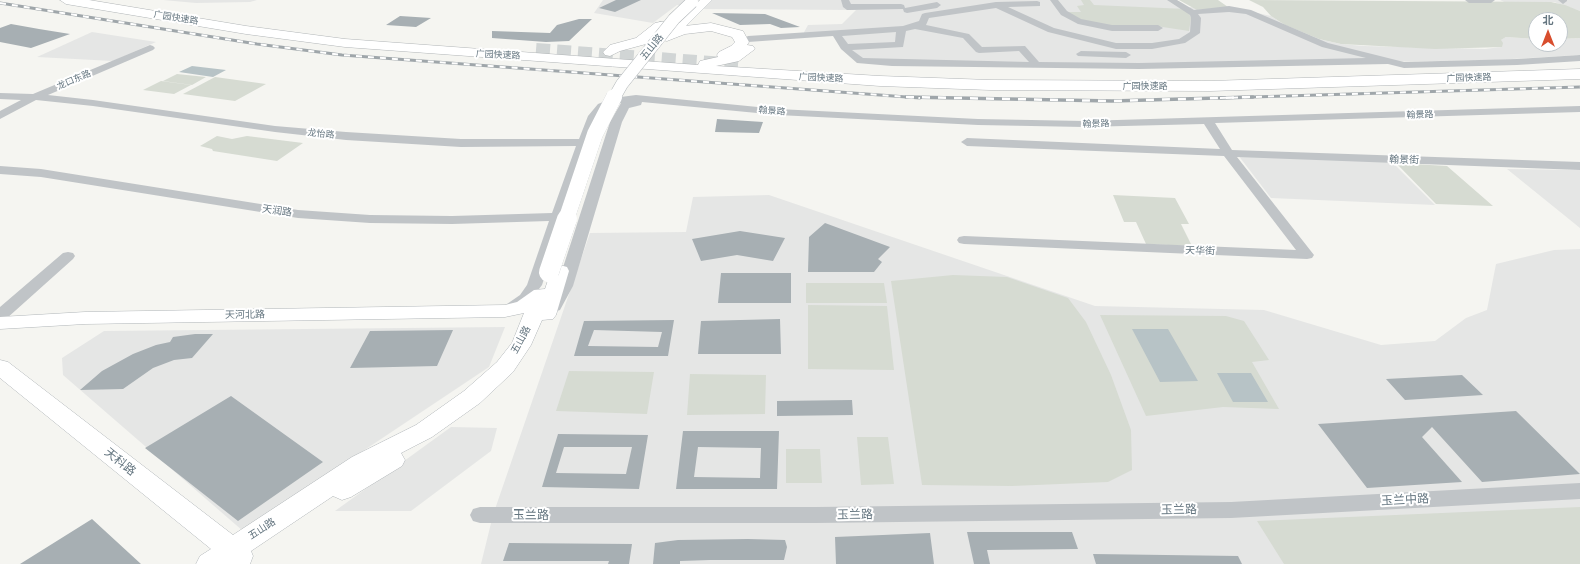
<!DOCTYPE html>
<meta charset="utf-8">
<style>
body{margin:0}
#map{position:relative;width:1580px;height:564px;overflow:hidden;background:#f5f5f1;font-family:"Work Sans","Noto Sans SC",sans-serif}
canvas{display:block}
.north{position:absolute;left:1528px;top:12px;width:40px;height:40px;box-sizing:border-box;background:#fff;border:1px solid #c1c8cc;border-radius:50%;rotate:0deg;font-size:11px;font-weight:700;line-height:16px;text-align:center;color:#657680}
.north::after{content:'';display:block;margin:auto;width:14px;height:18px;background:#d84e2e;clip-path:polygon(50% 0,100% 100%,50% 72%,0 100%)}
</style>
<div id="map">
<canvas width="1580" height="564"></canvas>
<div class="north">北</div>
</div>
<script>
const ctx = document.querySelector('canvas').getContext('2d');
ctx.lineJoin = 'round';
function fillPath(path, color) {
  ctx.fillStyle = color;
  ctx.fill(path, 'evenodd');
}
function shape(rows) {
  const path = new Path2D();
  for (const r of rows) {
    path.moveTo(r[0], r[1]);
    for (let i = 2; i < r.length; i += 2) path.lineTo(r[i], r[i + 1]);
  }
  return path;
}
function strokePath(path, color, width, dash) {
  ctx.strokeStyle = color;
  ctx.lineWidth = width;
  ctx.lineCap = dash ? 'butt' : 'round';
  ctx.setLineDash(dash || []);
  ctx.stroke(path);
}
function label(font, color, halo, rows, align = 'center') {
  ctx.font = font + ' "Work Sans","Noto Sans SC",sans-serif';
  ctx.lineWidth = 4;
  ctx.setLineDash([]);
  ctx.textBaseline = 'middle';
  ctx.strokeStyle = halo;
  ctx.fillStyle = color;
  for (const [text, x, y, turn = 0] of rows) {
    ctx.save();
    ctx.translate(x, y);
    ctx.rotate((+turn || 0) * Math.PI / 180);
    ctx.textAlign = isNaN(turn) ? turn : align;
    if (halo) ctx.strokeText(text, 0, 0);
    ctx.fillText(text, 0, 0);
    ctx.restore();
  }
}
fillPath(shape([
 [163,0,257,0,250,2,196,3],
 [603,0,1174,0,1187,9,1190,7,1239,9,1271,16,1285,25,1319,39,1341,44,1364,46,1485,49,1501,47,1501,40,1506,37,1536,39,1536,44,1560,44,1560,39,1580,38,1580,55,1495,60,1139,66,861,61,837,35,802,36,808,25,842,24,856,10,700,9,677,5,653,23,594,13],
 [1500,0,1580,0,1580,11,1554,2,1504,2],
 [92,32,156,42,113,61,37,57],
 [1238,155,1392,162,1435,205,1271,198],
 [1507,169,1580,170,1580,228],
 [769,195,1095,306,1264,310,1381,345,1435,341,1466,318,1487,310,1496,264,1554,250,1580,249,1580,564,481,564,493,515,590,233,686,232,693,197],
 [505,327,489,367,243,531,63,375,62,358,104,331],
 [451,427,497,428,491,451,411,511,335,511]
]), '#e5e6e5');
fillPath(shape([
 [1081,0,1090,0,1094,5,1187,9,1191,18,1189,31,1156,26,1111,26,1085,21,1072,16,1066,12,1081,12,1077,6,1084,5],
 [1179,0,1218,0,1228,7,1197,10],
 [1249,0,1551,2,1565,5,1580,11,1580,38,1560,39,1560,20,1536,20,1536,39,1506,37,1501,40,1503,43,1502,47,1435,49,1341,44,1319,39,1285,25,1271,16,1263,7],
 [177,74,206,77,192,85,163,81],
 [215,77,266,84,235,101,183,94],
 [161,81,191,85,174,94,143,90],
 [217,136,232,139,247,136,303,143,277,161,213,151,212,149,200,146],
 [1396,163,1447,166,1493,206,1436,204],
 [1113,195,1175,198,1189,224,1181,224,1192,246,1146,244,1136,222,1124,222],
 [953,275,1007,277,1068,298,1086,322,1111,375,1131,430,1132,470,1108,482,1012,486,922,485,891,281],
 [806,283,884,283,887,303,806,303],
 [808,305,887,306,894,370,808,369],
 [1100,315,1226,316,1244,321,1269,360,1252,362,1279,409,1223,407,1146,416],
 [569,371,654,372,647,414,556,411],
 [690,374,766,375,765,414,687,415],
 [857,437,888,437,894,484,861,485],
 [786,449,820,449,822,483,786,483],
 [1580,507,1580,564,1284,564,1257,521]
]), '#d6dbd2');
fillPath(shape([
 [192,66,226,70,213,77,179,72],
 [1132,329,1168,329,1198,381,1160,382],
 [1217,373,1251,373,1268,402,1233,402]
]), '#b7c3c6');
fillPath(shape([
 [616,0,641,0,615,12,599,8],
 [712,13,765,14,800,27,781,28,770,24,740,25],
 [400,16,431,18,416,27,386,25],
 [579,19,592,19,569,41,546,42,492,38,492,31,550,33,557,25],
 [11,24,39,29,70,34,31,48,0,42,0,28],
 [717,119,763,122,759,133,715,132],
 [825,223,890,247,878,259,882,262,874,272,808,272,809,237],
 [740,231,785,238,773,261,737,255,701,261,692,239],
 [721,273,791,273,791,303,718,303],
 [780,319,781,354,698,354,701,321],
 [674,320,668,356,574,356,584,321],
 [594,330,662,332,658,347,588,346],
 [453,330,437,366,350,368,370,331],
 [195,334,213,334,192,358,174,360,153,368,123,389,80,390,102,371,133,354,156,345,170,342,173,337],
 [1462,375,1483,395,1405,400,1386,379],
 [231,396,323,462,238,521,145,448],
 [852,400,853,415,777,416,777,401],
 [1516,411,1580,474,1482,482,1432,427,1422,437,1462,482,1367,488,1318,424],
 [683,431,779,431,777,489,676,489],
 [698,447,761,448,760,478,694,477],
 [558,434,648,435,639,489,542,487],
 [564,447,632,447,626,474,556,473],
 [92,519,141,564,20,564],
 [967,532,1072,532,1078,549,987,550,990,564,974,564],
 [930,533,934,564,836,564,835,537],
 [748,539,785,540,787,547,784,560,710,560,680,561,680,564,653,564,655,543,678,540],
 [509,543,632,544,629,564,608,564,609,561,503,561],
 [1093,554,1238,556,1242,564,1096,564]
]), '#a7afb3');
strokePath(shape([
 [536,50,738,65]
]), '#d1d5d5', 14, [14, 7]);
const major = shape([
 [700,0,712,0,685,27,672,31,656,28,654,26,660,22,677,22,700,0],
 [560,265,567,267,569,271,556,315,553,319,542,320,531,345,513,372,480,403,432,437,401,453,405,460,402,466,351,497,342,500,333,496,251,551,253,556,250,564,196,564,200,556,211,549,0,378,0,360,8,362,233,535,352,457,416,425,464,391,497,362,512,343,524,313,505,317,85,324,0,329,0,317,85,312,505,305,517,302,534,290,545,289,551,271,553,267,560,265]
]);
const highway = shape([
 [60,0,89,0,246,26,345,39,698,65,700,61,718,57,717,55,719,52,731,46,735,42,732,37,711,31,685,34,667,41,662,40,660,37,662,34,676,27,711,23,743,31,749,42,747,45,753,46,755,49,739,61,716,66,880,76,990,80,1210,81,1580,69,1580,79,1210,91,990,90,880,86,345,47,246,34,66,4,60,0],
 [660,22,665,23,667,26,646,44,620,51,610,56,605,55,603,52,610,45,636,38,655,23,660,22]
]);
strokePath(major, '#b1b6b9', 1);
strokePath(highway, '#b1b5b7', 1);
fillPath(shape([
 [841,0,849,0,851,4,901,4,904,5,905,8,937,2,941,5,937,8,907,13,904,12,903,9,847,10,843,7,841,0],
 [1050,0,1058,0,1067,11,1081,19,1112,25,1158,25,1163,28,1158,31,1112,31,1078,24,1061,15,1050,0],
 [1167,0,1177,0,1194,10,1229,6,1251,10,1328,43,1404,62,1517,59,1580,55,1580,61,1517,65,1404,68,1388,64,1139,69,892,66,857,63,841,49,833,36,748,42,743,39,748,36,903,26,919,21,922,14,925,13,996,2,1037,1,1040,2,1040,6,1008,7,1054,28,1116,43,1152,43,1179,39,1190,32,1191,18,1190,15,1167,0],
 [996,8,1048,32,1116,49,1152,49,1185,43,1200,33,1201,18,1198,14,1229,12,1246,14,1322,47,1366,58,1139,63,1039,62,1025,46,982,47,969,34,926,25,929,18,996,8],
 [915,29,963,38,976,52,979,53,1019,51,1029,62,863,58,852,50,903,47,906,31,915,29],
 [896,32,895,42,848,44,842,36,896,32],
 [1465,0,1495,0,1491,3,1469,3,1465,0],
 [1558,0,1567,0,1567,1,1563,4,1558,0],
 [150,45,153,46,155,48,153,50,48,95,93,100,275,126,346,132,461,139,579,139,588,116,598,104,613,98,636,95,778,109,978,119,1084,121,1580,106,1580,112,1215,123,1232,150,1580,162,1580,170,1237,157,1314,255,1312,258,1307,259,964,244,959,243,957,240,959,237,964,236,1296,250,1224,156,967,146,961,142,967,138,1220,149,1204,124,1084,127,978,125,778,115,642,102,641,105,629,108,622,122,573,286,560,310,554,312,548,310,546,307,557,286,610,122,621,103,606,108,599,117,590,138,596,139,598,142,596,145,588,146,542,285,530,301,515,309,510,307,507,304,520,295,527,285,549,221,452,224,370,223,298,218,41,177,0,174,0,166,41,169,298,210,370,215,452,216,552,213,576,146,461,147,346,140,275,132,93,106,36,100,0,119,0,111,21,100,0,99,0,93,33,94,150,45],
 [1081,51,1126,52,1131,55,1126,58,1078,56,1076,54,1081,51],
 [68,252,73,253,75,256,73,259,6,319,0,320,0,307,63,253,68,252],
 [1580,483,1580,499,1231,518,816,523,480,523,473,521,470,515,473,509,480,507,816,507,1231,502,1580,483]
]), '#c0c4c7');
fillPath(major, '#fff');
fillPath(highway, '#fff');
const railFar1 = shape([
 [0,3,257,44,342,55,920,98],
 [1220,98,1580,87]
]);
const rail = shape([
 [906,97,1112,101,1253,97]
]);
strokePath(railFar1, '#9fa6aa', 3);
strokePath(rail, '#9fa6aa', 3.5);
strokePath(railFar1, '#fff', 2, [6]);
strokePath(rail, '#fff', 2.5, [8]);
const majorBridgeFar2 = shape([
 [614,98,622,84,674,19,692,2]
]);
const majorBridgeFar1 = shape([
 [566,220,595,134,614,97]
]);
const majorBridge = shape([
 [549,272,567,219]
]);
strokePath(majorBridgeFar2, '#b1b6b9', 13, []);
strokePath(majorBridgeFar1, '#b1b6b9', 16, []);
strokePath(majorBridge, '#b1b6b9', 20, []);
strokePath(majorBridgeFar2, '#fff', 12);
strokePath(majorBridgeFar1, '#fff', 16);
strokePath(majorBridge, '#fff', 20);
label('9px', '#657680', '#fff', [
 ["广园快速路",176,18,9],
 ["广园快速路",498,55,3],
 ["广园快速路",821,78,3],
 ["广园快速路",1469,78,-2],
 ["龙口东路",74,80,-23],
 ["广园快速路",1145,86],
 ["翰景路",772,111,5],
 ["翰景路",1420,115,-2],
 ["翰景路",1096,124,-1],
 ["龙怡路",321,134,6]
]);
label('10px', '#657680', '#fff', [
 ["五山路",652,47,-51],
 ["翰景街",1404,160,2],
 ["天润路",277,211,8],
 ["天华街",1200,251,2],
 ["天河北路",245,315,-1],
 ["五山路",521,340,-62],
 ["五山路",262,529,-33]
]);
label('12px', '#657680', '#fff', [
 ["天科路",120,462,39],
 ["玉兰中路",1405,500,-3],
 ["玉兰路",1179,510,-1],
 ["玉兰路",531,515],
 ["玉兰路",855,515,-1]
]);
</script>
